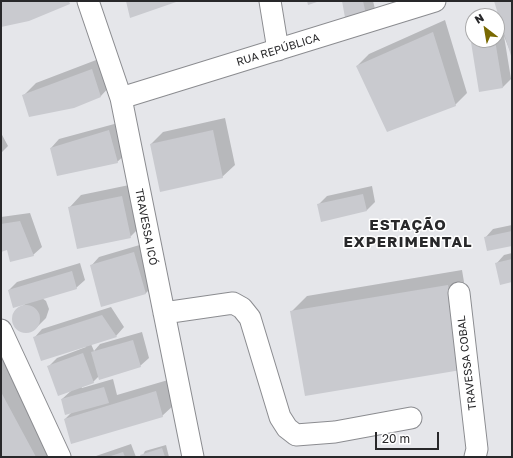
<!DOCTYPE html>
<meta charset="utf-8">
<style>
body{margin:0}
#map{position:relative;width:513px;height:458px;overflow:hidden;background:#e5e6ea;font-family:"Golos Text",sans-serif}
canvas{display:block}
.frame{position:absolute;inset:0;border:2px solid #28282a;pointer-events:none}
.north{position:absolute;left:465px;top:8px;width:40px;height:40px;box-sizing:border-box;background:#fff;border:1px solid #a9a9aa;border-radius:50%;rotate:329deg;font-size:11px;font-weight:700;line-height:16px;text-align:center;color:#28282a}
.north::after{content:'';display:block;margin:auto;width:14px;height:18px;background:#7a6a02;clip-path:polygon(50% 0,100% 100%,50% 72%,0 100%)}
.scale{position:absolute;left:375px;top:432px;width:64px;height:18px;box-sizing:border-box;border:2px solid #28282a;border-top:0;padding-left:5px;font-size:12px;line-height:14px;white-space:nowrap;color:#28282a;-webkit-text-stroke:3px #fff;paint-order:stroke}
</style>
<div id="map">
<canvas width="513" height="458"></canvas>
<div class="frame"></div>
<div class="north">N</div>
<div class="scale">20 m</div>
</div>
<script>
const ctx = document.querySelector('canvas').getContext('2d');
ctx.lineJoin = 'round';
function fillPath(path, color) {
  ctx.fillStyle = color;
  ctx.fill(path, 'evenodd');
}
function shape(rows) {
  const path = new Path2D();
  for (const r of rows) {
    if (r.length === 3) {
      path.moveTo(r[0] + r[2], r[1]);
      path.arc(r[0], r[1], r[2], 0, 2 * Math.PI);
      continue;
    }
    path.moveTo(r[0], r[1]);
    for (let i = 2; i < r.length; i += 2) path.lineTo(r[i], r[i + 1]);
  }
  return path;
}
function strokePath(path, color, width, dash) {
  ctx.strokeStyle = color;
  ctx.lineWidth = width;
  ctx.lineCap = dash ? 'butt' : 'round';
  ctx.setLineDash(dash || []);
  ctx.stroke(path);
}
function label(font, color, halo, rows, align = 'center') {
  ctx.font = font + ' "Golos Text",sans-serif';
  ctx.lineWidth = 3;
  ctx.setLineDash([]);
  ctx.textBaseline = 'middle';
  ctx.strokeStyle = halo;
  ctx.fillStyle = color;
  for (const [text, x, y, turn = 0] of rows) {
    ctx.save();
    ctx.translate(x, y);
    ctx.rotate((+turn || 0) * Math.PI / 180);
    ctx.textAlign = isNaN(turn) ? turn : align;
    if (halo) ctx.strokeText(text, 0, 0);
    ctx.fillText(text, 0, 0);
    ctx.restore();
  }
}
fillPath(shape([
 [343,1,373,1,375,9,366,18],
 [495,1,512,1,512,56,504,36,511,79,503,87,480,91,471,36,473,35,473,40,497,40,497,25,502,24],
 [445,20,467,93,455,105,357,66,369,54],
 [104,57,112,84,100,97,23,96,36,83],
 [225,118,235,165,222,177,151,144,163,132],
 [118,123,126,154,117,162,51,148,59,139],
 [1,133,8,146,1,153],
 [134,184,142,225,130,237,69,208,81,195],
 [372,186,375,202,367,210,318,205,327,196],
 [30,213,42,247,33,255,8,249,1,250,1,217],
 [512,225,512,245,485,238,493,229],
 [143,244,154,285,146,293,102,306,91,266,99,257],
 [512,253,512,281,496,264,504,255],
 [80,263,85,280,76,288,42,298,46,301,49,309,46,318,37,327,30,332,22,332,15,326,14,314,25,304,9,290,17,282],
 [462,270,476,354,292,311,307,296],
 [111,307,124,327,116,336,91,344,94,351,100,344,142,332,149,358,140,366,99,376,93,382,81,386,82,388,113,379,117,395,168,380,175,404,162,416,65,419,72,412,62,399,72,390,48,367,57,358,86,347,86,346,34,338,42,329],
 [1,350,59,457,1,457],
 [131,444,136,457,95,457,96,456],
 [166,445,169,457,142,457,145,451]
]), '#0003');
fillPath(shape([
 [1,1,69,1,70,4,29,21,1,27],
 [126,1,179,1,130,18],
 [307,1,320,1,308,5],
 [342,1,363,1,367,19,346,23],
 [494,1,512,1,512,59],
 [433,32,456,106,387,132,356,66],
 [470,36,473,36,473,40,495,40,503,88,479,92],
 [92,69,101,97,74,108,29,117,22,95],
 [109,130,118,163,57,176,50,148],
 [213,130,223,178,160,192,150,144],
 [363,194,367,211,321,222,317,204],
 [122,196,131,238,77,249,68,207],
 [20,221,34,256,10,262,7,250,1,252,1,224],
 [512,231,512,246,487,251,484,237],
 [134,252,146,294,101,307,90,265],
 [512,259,512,282,500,285,495,263],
 [72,271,77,289,13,308,8,290],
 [448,285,461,370,305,396,290,311],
 [26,319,14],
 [102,315,117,337,41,361,33,337],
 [133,340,141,367,99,380,91,352],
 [83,353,94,383,58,396,47,366],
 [104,387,109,403,65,415,61,399],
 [156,391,163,417,71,444,64,419],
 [1,392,36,457,1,457],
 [162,448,165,457,141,457,140,455],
 [123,452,125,457,108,457]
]), '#c9cacf');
const minor = shape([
 [88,1,121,98,193,457],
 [270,1,278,50],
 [121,98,435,1],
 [459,293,477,449,475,457],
 [164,313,233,303,242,308,250,318,280,417,287,428,296,435,335,432,411,418],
 [1,330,60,457]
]);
strokePath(minor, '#8b8c90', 23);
strokePath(minor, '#fff', 21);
label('11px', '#28282a', '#fff', [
 ["RUA REPÚBLICA",278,50,-17],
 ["TRAVESSA ICÓ",146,227,79],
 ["TRAVESSA COBAL",467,363,-97]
]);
ctx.letterSpacing = '1px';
label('bold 15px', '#28282a', '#fff', [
 ["ESTAÇÃO",408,225],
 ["EXPERIMENTAL",408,242]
]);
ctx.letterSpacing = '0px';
</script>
